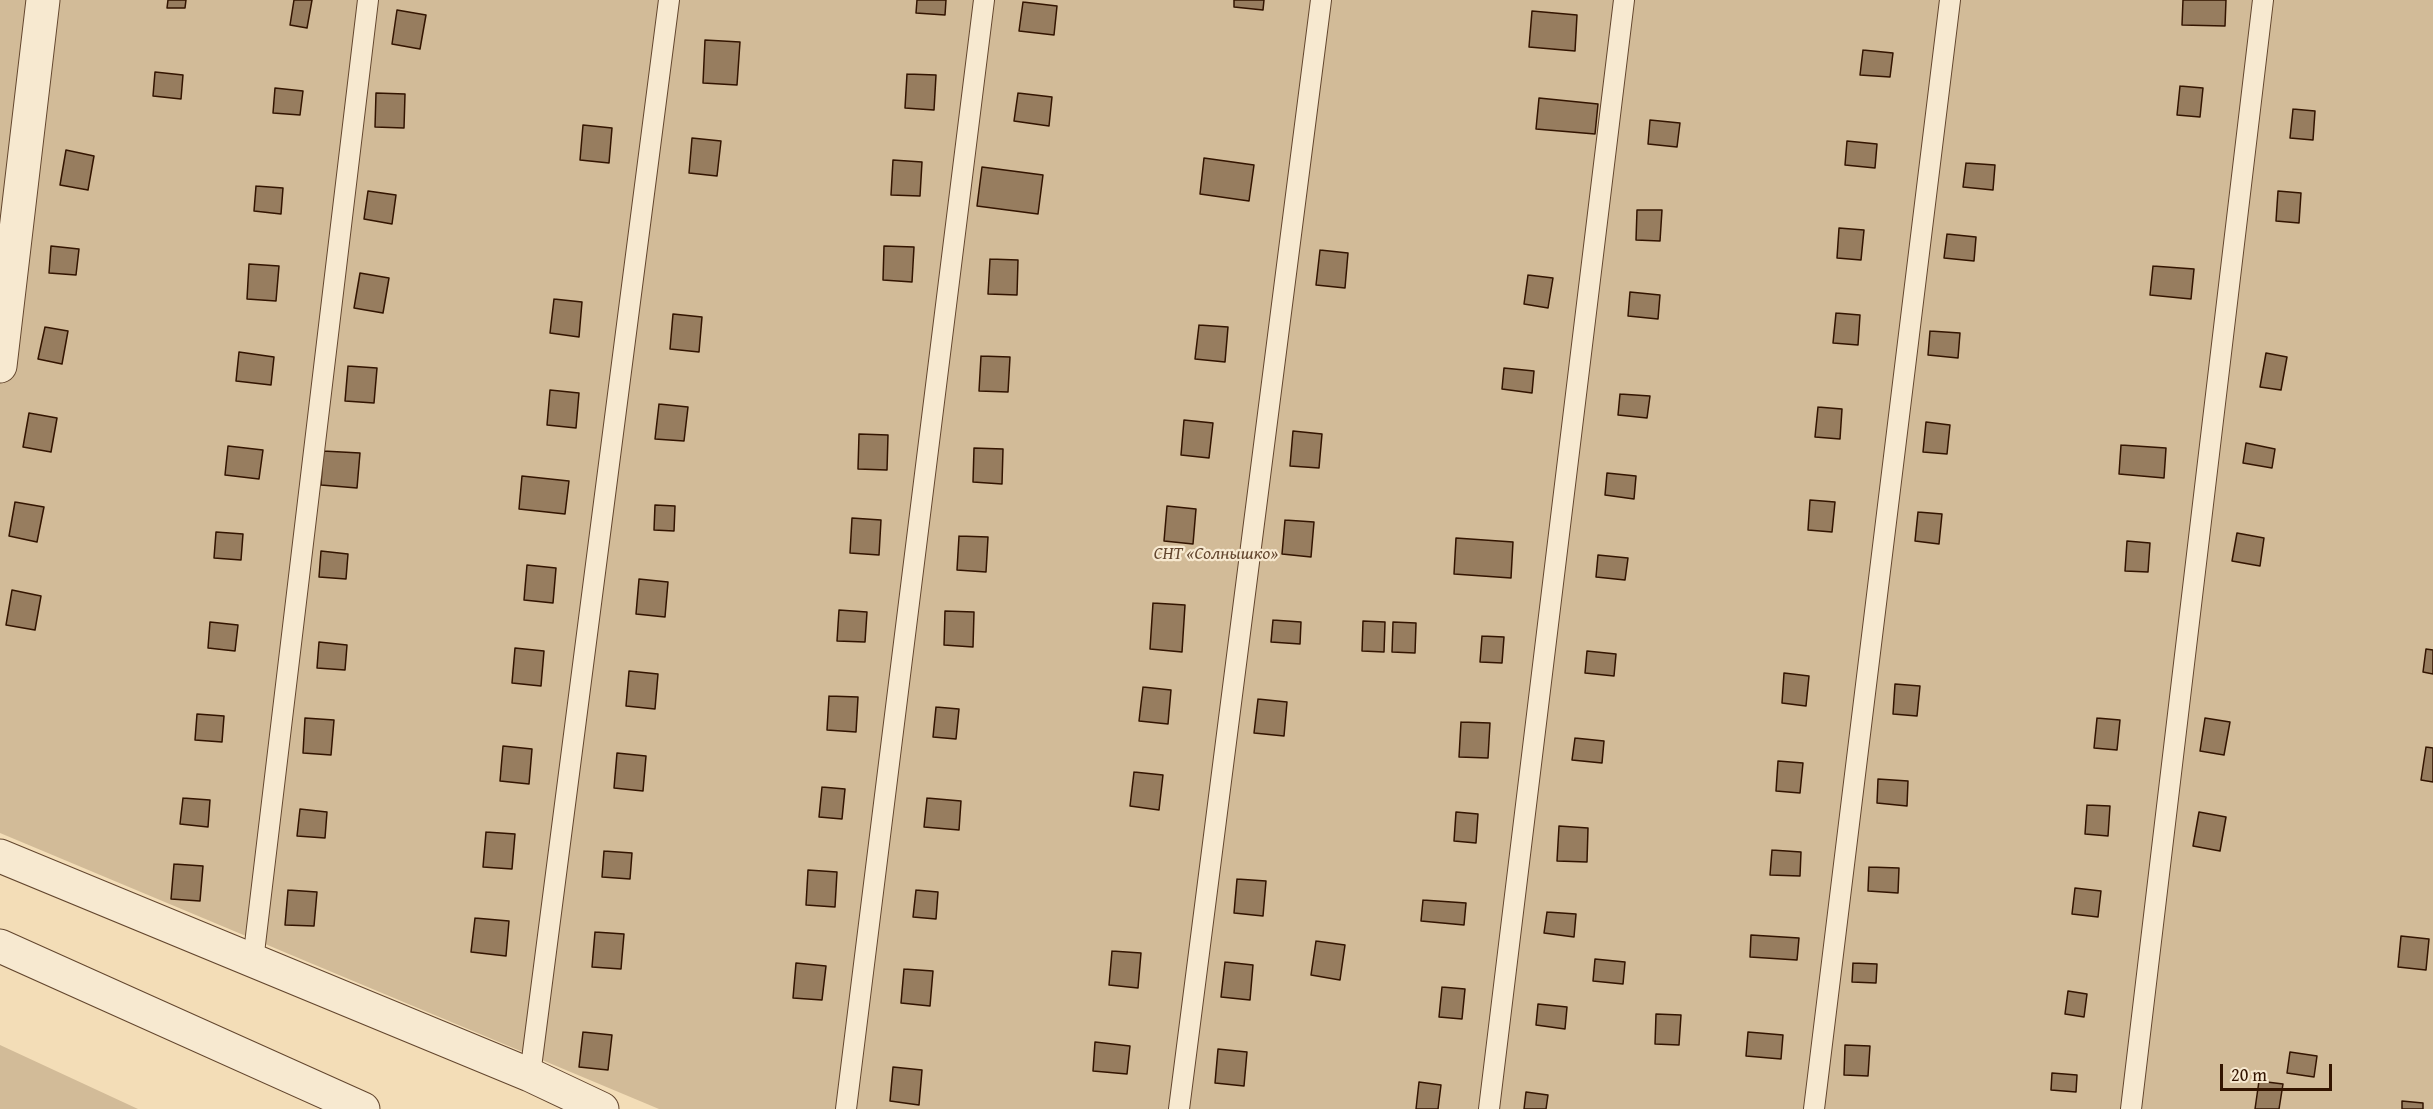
<!DOCTYPE html>
<meta charset="utf-8">
<style>
body{margin:0}
#map{position:relative;width:2433px;height:1109px;overflow:hidden;background:#f3ddb7;font-family:"Gentium Book Plus",serif}
canvas{display:block}
.scale{position:absolute;left:2220px;top:1064px;width:112px;height:27px;box-sizing:border-box;border:3px solid #331400;border-top:0;padding-left:8px;font-size:18px;line-height:21px;white-space:nowrap;color:#331400;-webkit-text-stroke:4px #f7e9d0;paint-order:stroke}
</style>
<div id="map">
<canvas width="2433" height="1109"></canvas>
<div class="scale">20 m</div>
</div>
<script>
const ctx = document.querySelector('canvas').getContext('2d');
ctx.lineJoin = 'round';
function fillPath(path, color) {
  ctx.fillStyle = color;
  ctx.fill(path, 'evenodd');
}
function shape(rows) {
  const path = new Path2D();
  for (const r of rows) {
    path.moveTo(r[0], r[1]);
    for (let i = 2; i < r.length; i += 2) path.lineTo(r[i], r[i + 1]);
  }
  return path;
}
function strokePath(path, color, width, dash) {
  ctx.strokeStyle = color;
  ctx.lineWidth = width;
  ctx.lineCap = dash ? 'butt' : 'round';
  ctx.setLineDash(dash || []);
  ctx.stroke(path);
}
function label(font, color, halo, rows, align = 'center') {
  ctx.font = font + ' "Gentium Book Plus",serif';
  ctx.lineWidth = 4.5;
  ctx.setLineDash([]);
  ctx.textBaseline = 'middle';
  ctx.strokeStyle = halo;
  ctx.fillStyle = color;
  for (const [text, x, y, turn = 0] of rows) {
    ctx.save();
    ctx.translate(x, y);
    ctx.rotate((+turn || 0) * Math.PI / 180);
    ctx.textAlign = isNaN(turn) ? turn : align;
    if (halo) ctx.strokeText(text, 0, 0);
    ctx.fillText(text, 0, 0);
    ctx.restore();
  }
}
fillPath(shape([
 [0,0,2433,0,2433,1109,659,1109,0,833],
 [0,1045,138,1109,0,1109]
]), '#d2bb98');
const building = shape([
 [168,0,186,0,185,8,167,8,168,0],
 [294,0,312,0,307,28,290,25,294,0],
 [917,0,946,0,945,15,916,13,917,0],
 [1234,0,1264,0,1263,10,1234,7,1234,0],
 [2183,0,2226,0,2225,26,2182,25,2183,0],
 [1023,2,1057,6,1054,35,1019,31,1023,2],
 [397,10,426,15,420,49,392,44,397,10],
 [1532,11,1577,15,1575,51,1529,47,1532,11],
 [705,40,740,42,737,85,703,83,705,40],
 [1863,50,1893,53,1890,77,1860,75,1863,50],
 [155,72,183,75,181,99,153,96,155,72],
 [907,74,936,75,934,110,905,108,907,74],
 [2180,86,2203,88,2200,117,2177,115,2180,86],
 [275,88,303,91,300,115,273,113,275,88],
 [376,93,405,94,404,128,375,127,376,93],
 [1018,93,1052,97,1049,126,1014,121,1018,93],
 [1539,98,1598,104,1595,134,1536,129,1539,98],
 [2293,109,2315,111,2313,140,2290,138,2293,109],
 [1650,120,1680,123,1677,147,1648,144,1650,120],
 [583,125,612,128,609,163,580,160,583,125],
 [692,138,721,141,717,176,689,173,692,138],
 [1847,141,1877,144,1875,168,1845,165,1847,141],
 [66,150,94,156,88,190,60,185,66,150],
 [1204,158,1254,165,1249,201,1200,194,1204,158],
 [893,160,922,162,920,196,891,195,893,160],
 [1966,163,1995,165,1993,190,1963,187,1966,163],
 [982,167,1043,175,1038,214,977,206,982,167],
 [256,186,283,188,281,214,254,211,256,186],
 [368,191,396,195,392,224,364,219,368,191],
 [2278,191,2301,193,2299,223,2276,221,2278,191],
 [1637,210,1662,210,1660,241,1636,240,1637,210],
 [1839,228,1864,230,1861,260,1837,258,1839,228],
 [1947,234,1976,237,1974,261,1944,258,1947,234],
 [51,246,79,249,76,275,49,273,51,246],
 [884,246,914,247,912,282,883,280,884,246],
 [1320,250,1348,253,1345,288,1316,285,1320,250],
 [990,259,1018,260,1017,295,988,294,990,259],
 [249,264,279,266,276,301,247,299,249,264],
 [2153,266,2194,269,2191,299,2150,295,2153,266],
 [360,273,389,278,383,313,354,308,360,273],
 [1528,275,1553,278,1548,308,1524,304,1528,275],
 [1630,292,1660,295,1658,319,1628,316,1630,292],
 [554,299,582,302,579,337,550,333,554,299],
 [1836,313,1860,315,1858,345,1833,343,1836,313],
 [673,314,702,317,699,352,670,349,673,314],
 [1199,325,1228,327,1225,362,1195,359,1199,325],
 [45,327,68,331,62,364,38,359,45,327],
 [1930,331,1960,333,1958,358,1928,355,1930,331],
 [239,352,274,357,271,385,236,381,239,352],
 [2266,353,2287,357,2281,390,2260,387,2266,353],
 [981,356,1010,357,1008,392,979,391,981,356],
 [348,366,377,368,374,403,345,401,348,366],
 [1504,368,1534,371,1532,393,1502,389,1504,368],
 [550,390,579,393,576,428,547,425,550,390],
 [1620,394,1650,396,1647,418,1618,415,1620,394],
 [659,404,688,407,684,441,655,439,659,404],
 [1818,407,1842,409,1840,439,1815,437,1818,407],
 [29,413,57,418,51,452,23,447,29,413],
 [1184,420,1213,423,1209,458,1181,455,1184,420],
 [1926,422,1950,425,1947,454,1923,452,1926,422],
 [1293,431,1322,434,1319,468,1290,466,1293,431],
 [859,434,888,435,887,470,858,469,859,434],
 [2246,443,2275,449,2272,468,2243,463,2246,443],
 [2121,445,2166,448,2164,478,2119,474,2121,445],
 [228,446,263,450,259,479,225,475,228,446],
 [974,448,1003,449,1002,484,973,482,974,448],
 [323,451,360,453,357,488,321,485,323,451],
 [1607,473,1636,476,1634,499,1605,495,1607,473],
 [522,476,569,481,565,514,519,509,522,476],
 [1810,500,1835,502,1832,532,1808,530,1810,500],
 [15,502,44,507,37,542,9,536,15,502],
 [655,505,675,506,674,531,654,530,655,505],
 [1167,506,1196,509,1193,544,1164,541,1167,506],
 [1918,512,1942,514,1939,544,1915,541,1918,512],
 [852,518,881,520,879,555,850,553,852,518],
 [1285,520,1314,522,1311,557,1282,554,1285,520],
 [216,532,243,534,241,560,214,558,216,532],
 [2237,533,2264,538,2260,566,2232,561,2237,533],
 [959,536,988,537,986,572,957,570,959,536],
 [1456,538,1513,542,1511,578,1454,574,1456,538],
 [2127,541,2150,543,2148,572,2125,571,2127,541],
 [321,551,348,554,346,579,319,577,321,551],
 [1598,555,1628,558,1625,580,1596,577,1598,555],
 [527,565,556,568,553,603,524,600,527,565],
 [639,579,668,582,665,617,636,614,639,579],
 [12,590,41,596,35,630,6,625,12,590],
 [1153,603,1185,605,1182,652,1150,649,1153,603],
 [839,610,867,612,865,642,837,641,839,610],
 [945,611,974,612,973,647,944,645,945,611],
 [1273,620,1301,622,1300,644,1271,642,1273,620],
 [1363,621,1385,622,1384,652,1362,651,1363,621],
 [210,622,238,625,235,651,208,648,210,622],
 [1393,622,1416,623,1415,653,1392,652,1393,622],
 [1482,636,1504,637,1502,663,1480,662,1482,636],
 [319,642,347,645,345,670,317,668,319,642],
 [515,648,544,651,541,686,512,683,515,648],
 [2426,649,2433,650,2433,674,2423,672,2426,649],
 [1587,651,1616,654,1614,676,1585,673,1587,651],
 [629,671,658,674,655,709,626,706,629,671],
 [1784,673,1809,676,1806,706,1782,703,1784,673],
 [1895,684,1920,686,1917,716,1893,714,1895,684],
 [1143,687,1171,690,1168,724,1139,721,1143,687],
 [829,696,858,697,856,732,827,730,829,696],
 [1258,699,1287,702,1284,736,1254,733,1258,699],
 [936,707,959,709,956,739,933,737,936,707],
 [197,714,224,716,222,742,195,740,197,714],
 [305,718,334,720,331,755,303,753,305,718],
 [2097,718,2120,720,2117,750,2094,748,2097,718],
 [2205,718,2230,722,2224,755,2200,751,2205,718],
 [1461,722,1490,723,1488,758,1459,757,1461,722],
 [1575,738,1604,741,1602,763,1572,760,1575,738],
 [503,746,532,749,529,784,500,781,503,746],
 [2426,747,2433,748,2433,782,2421,780,2426,747],
 [617,753,646,756,643,791,614,788,617,753],
 [1778,761,1803,763,1800,793,1776,791,1778,761],
 [1134,772,1163,775,1159,810,1130,806,1134,772],
 [1878,779,1908,781,1907,806,1877,803,1878,779],
 [822,787,845,789,842,819,819,817,822,787],
 [183,798,210,800,208,827,180,824,183,798],
 [927,798,961,801,959,830,924,827,927,798],
 [2087,805,2110,806,2108,836,2085,834,2087,805],
 [300,809,327,812,325,838,297,836,300,809],
 [1456,812,1478,814,1476,843,1454,841,1456,812],
 [2199,812,2226,817,2220,851,2193,846,2199,812],
 [1559,826,1588,828,1587,862,1557,861,1559,826],
 [486,832,515,834,512,869,483,867,486,832],
 [1772,850,1801,852,1800,876,1770,875,1772,850],
 [604,851,632,853,630,879,602,877,604,851],
 [174,864,203,866,200,901,171,899,174,864],
 [1869,867,1899,868,1898,893,1868,891,1869,867],
 [808,870,837,872,835,907,806,905,808,870],
 [1237,879,1266,881,1263,916,1234,913,1237,879],
 [2075,888,2101,891,2098,917,2072,914,2075,888],
 [288,890,317,892,314,926,285,925,288,890],
 [916,890,938,892,936,919,913,917,916,890],
 [1423,900,1466,903,1464,925,1421,921,1423,900],
 [1547,912,1576,914,1574,937,1544,933,1547,912],
 [475,918,509,921,506,956,471,952,475,918],
 [595,932,624,934,621,969,592,967,595,932],
 [1751,935,1799,938,1797,960,1750,957,1751,935],
 [2401,936,2429,939,2426,970,2398,967,2401,936],
 [1316,941,1345,945,1340,980,1311,975,1316,941],
 [1112,951,1141,953,1138,988,1109,985,1112,951],
 [1595,959,1625,962,1623,984,1593,981,1595,959],
 [1225,962,1253,965,1250,1000,1221,997,1225,962],
 [796,963,826,966,822,1000,793,998,796,963],
 [1853,963,1877,964,1876,983,1852,982,1853,963],
 [904,969,933,971,930,1006,901,1003,904,969],
 [1442,987,1465,989,1462,1019,1439,1017,1442,987],
 [2068,991,2087,994,2084,1017,2065,1014,2068,991],
 [1538,1004,1567,1007,1565,1029,1536,1025,1538,1004],
 [1656,1014,1681,1015,1679,1045,1655,1044,1656,1014],
 [583,1032,612,1035,608,1070,579,1067,583,1032],
 [1748,1032,1783,1035,1781,1059,1746,1056,1748,1032],
 [1095,1042,1130,1046,1127,1074,1093,1071,1095,1042],
 [1845,1045,1870,1046,1868,1076,1844,1075,1845,1045],
 [1218,1049,1247,1052,1244,1086,1215,1083,1218,1049],
 [2290,1052,2317,1056,2314,1077,2287,1073,2290,1052],
 [893,1067,922,1070,919,1105,890,1101,893,1067],
 [2052,1073,2077,1075,2076,1092,2051,1090,2052,1073],
 [2259,1081,2283,1084,2279,1109,2255,1109,2259,1081],
 [1419,1082,1441,1085,1438,1109,1416,1109,1419,1082],
 [1526,1092,1548,1095,1546,1109,1524,1109,1526,1092],
 [2402,1101,2423,1103,2423,1109,2402,1109,2402,1101]
]);
fillPath(building, '#977d5f');
strokePath(building, '#331400', 1.5);
const service = shape([
 [253,961,368,0],
 [530,1075,669,0],
 [846,1109,984,0],
 [1179,1109,1321,0],
 [1489,1109,1624,0],
 [1814,1109,1950,0],
 [2131,1109,2263,0]
]);
const minor = shape([
 [0,366,43,0],
 [0,856,530,1075,602,1109],
 [0,946,363,1109]
]);
strokePath(service, '#63462e', 22);
strokePath(minor, '#63462e', 35);
strokePath(service, '#f7e9d0', 20);
strokePath(minor, '#f7e9d0', 33);
label('italic 18px', '#63462e', '#f7e9d0', [
 ["СНТ «Солнышко»",1216,554]
]);
</script>
